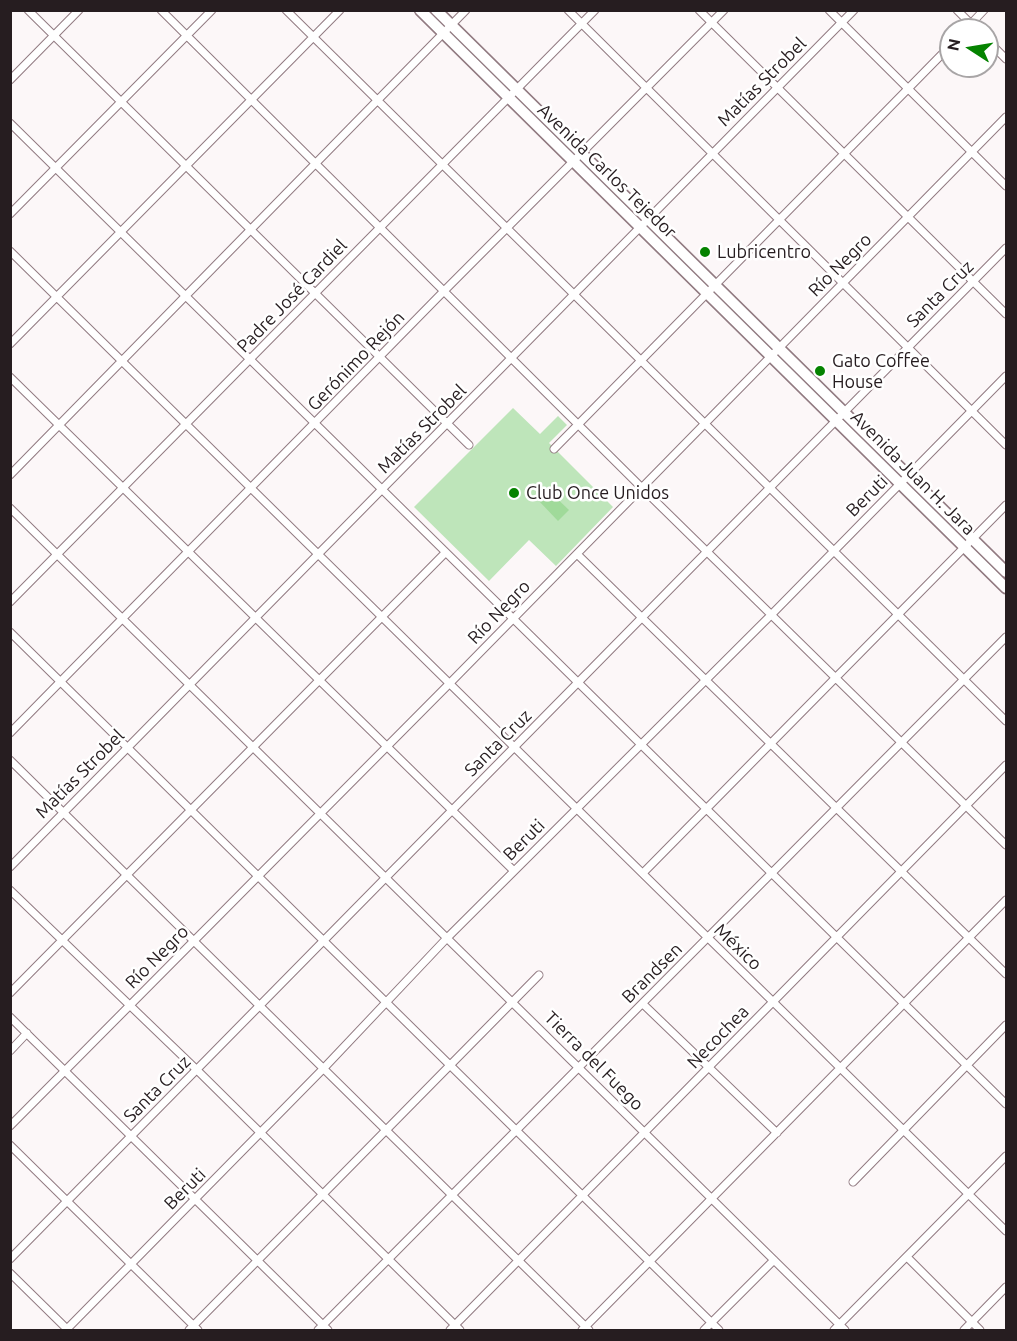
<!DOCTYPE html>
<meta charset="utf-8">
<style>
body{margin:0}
#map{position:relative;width:1017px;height:1341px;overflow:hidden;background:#fcf7f8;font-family:Ubuntu,sans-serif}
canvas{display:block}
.frame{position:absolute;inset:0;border:12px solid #261d20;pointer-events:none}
.north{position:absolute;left:939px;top:18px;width:60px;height:60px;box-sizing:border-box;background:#fff;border:2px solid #a8a5a6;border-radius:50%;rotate:282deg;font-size:16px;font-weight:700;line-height:24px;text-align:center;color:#261d20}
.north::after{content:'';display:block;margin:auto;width:21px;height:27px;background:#058300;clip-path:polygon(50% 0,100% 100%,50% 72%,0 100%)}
</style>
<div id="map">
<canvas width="1017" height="1341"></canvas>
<div class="frame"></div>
<div class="north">N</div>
</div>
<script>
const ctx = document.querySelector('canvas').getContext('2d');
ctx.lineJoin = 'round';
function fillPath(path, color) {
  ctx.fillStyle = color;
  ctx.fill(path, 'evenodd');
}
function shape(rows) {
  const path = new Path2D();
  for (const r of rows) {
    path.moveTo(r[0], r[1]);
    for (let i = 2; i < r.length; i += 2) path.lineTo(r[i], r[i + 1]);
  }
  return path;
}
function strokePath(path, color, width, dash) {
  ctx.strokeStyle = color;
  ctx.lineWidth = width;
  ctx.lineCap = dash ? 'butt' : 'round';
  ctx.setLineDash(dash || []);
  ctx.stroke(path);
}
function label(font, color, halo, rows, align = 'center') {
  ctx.font = font + ' Ubuntu,sans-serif';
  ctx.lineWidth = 5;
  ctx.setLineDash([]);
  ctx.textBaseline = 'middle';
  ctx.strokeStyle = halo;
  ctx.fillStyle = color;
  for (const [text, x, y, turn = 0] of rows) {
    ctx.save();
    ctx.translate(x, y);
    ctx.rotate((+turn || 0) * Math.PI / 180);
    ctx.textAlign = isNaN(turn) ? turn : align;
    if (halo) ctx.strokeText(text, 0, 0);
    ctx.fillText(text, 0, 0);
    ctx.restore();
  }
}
fillPath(shape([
 [513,408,540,434,558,416,567,425,549,443,613,507,556,566,529,540,489,581,414,507]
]), '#bee5ba');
fillPath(shape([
 [548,490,569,510,558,521,538,500]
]), '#a0da9a');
const street = shape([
 [28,10,469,445],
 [161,10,642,488,1006,845],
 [286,10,1006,721],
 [568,10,1006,445],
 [699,10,1006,314],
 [829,10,1006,186],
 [957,10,977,30],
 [965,30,984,10],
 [987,40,1006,59],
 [10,80,79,10],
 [10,123,1006,1104],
 [10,214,212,10],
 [10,251,1006,1231],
 [10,344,340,10],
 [10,377,514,871],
 [554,449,951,45],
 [10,475,466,10],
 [10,508,845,1330],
 [577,554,1006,974],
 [10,602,595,10],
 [10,632,719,1330],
 [10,733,444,291,724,10],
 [10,760,589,1330],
 [10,867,854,10],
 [643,873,1006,505],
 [10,890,197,1070,460,1330],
 [10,993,445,553],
 [643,1004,777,1133],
 [10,1017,328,1330],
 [10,1051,27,1033],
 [10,1126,449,684,1006,117],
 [10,1145,198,1330],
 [853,1182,1006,1025],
 [907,1257,980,1330],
 [10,1259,1006,248],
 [10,1273,68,1330],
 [66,1330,323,1069,447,938,771,615,1006,376],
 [189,1330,539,975],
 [318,1330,1006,637],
 [450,1330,1006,765],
 [582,1330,1006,900],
 [704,1330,774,1260],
 [834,1330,1006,1156],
 [964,1330,1006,1287]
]);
const secondary = shape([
 [420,10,1006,588],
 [436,10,1006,572]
]);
strokePath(street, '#917a81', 9);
strokePath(secondary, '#917a81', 13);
strokePath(street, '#fff', 7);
strokePath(secondary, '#fff', 10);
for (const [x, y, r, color] of [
 [705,252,6,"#058300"],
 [820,371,6,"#058300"],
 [514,493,6,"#058300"]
]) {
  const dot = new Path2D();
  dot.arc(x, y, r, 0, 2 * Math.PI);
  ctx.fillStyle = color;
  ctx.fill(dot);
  strokePath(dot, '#fff', 2);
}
label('18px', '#261d20', '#fff', [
 ["Matías Strobel",762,82,-45],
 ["Avenida Carlos Tejedor",607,171,44],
 ["Río Negro",840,265,-45],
 ["Santa Cruz",940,294,-45],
 ["Padre José Cardiel",292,296,-46],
 ["Gerónimo Rejón",356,361,-46],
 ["Matías Strobel",422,429,-45],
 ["Avenida Juan H. Jara",913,473,45],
 ["Beruti",867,496,-45],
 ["Río Negro",499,612,-46],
 ["Santa Cruz",498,743,-45],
 ["Matías Strobel",80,774,-45],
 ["Beruti",524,840,-45],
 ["México",738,947,44],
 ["Río Negro",157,957,-45],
 ["Brandsen",652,973,-45],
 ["Necochea",718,1037,-46],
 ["Tierra del Fuego",594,1061,45],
 ["Santa Cruz",157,1089,-45],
 ["Beruti",185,1189,-45]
]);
label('18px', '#261d20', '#fff', [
 ["Lubricentro",717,252],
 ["Gato Coffee",832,361],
 ["House",832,382],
 ["Club Once Unidos",526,493]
], 'left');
</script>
